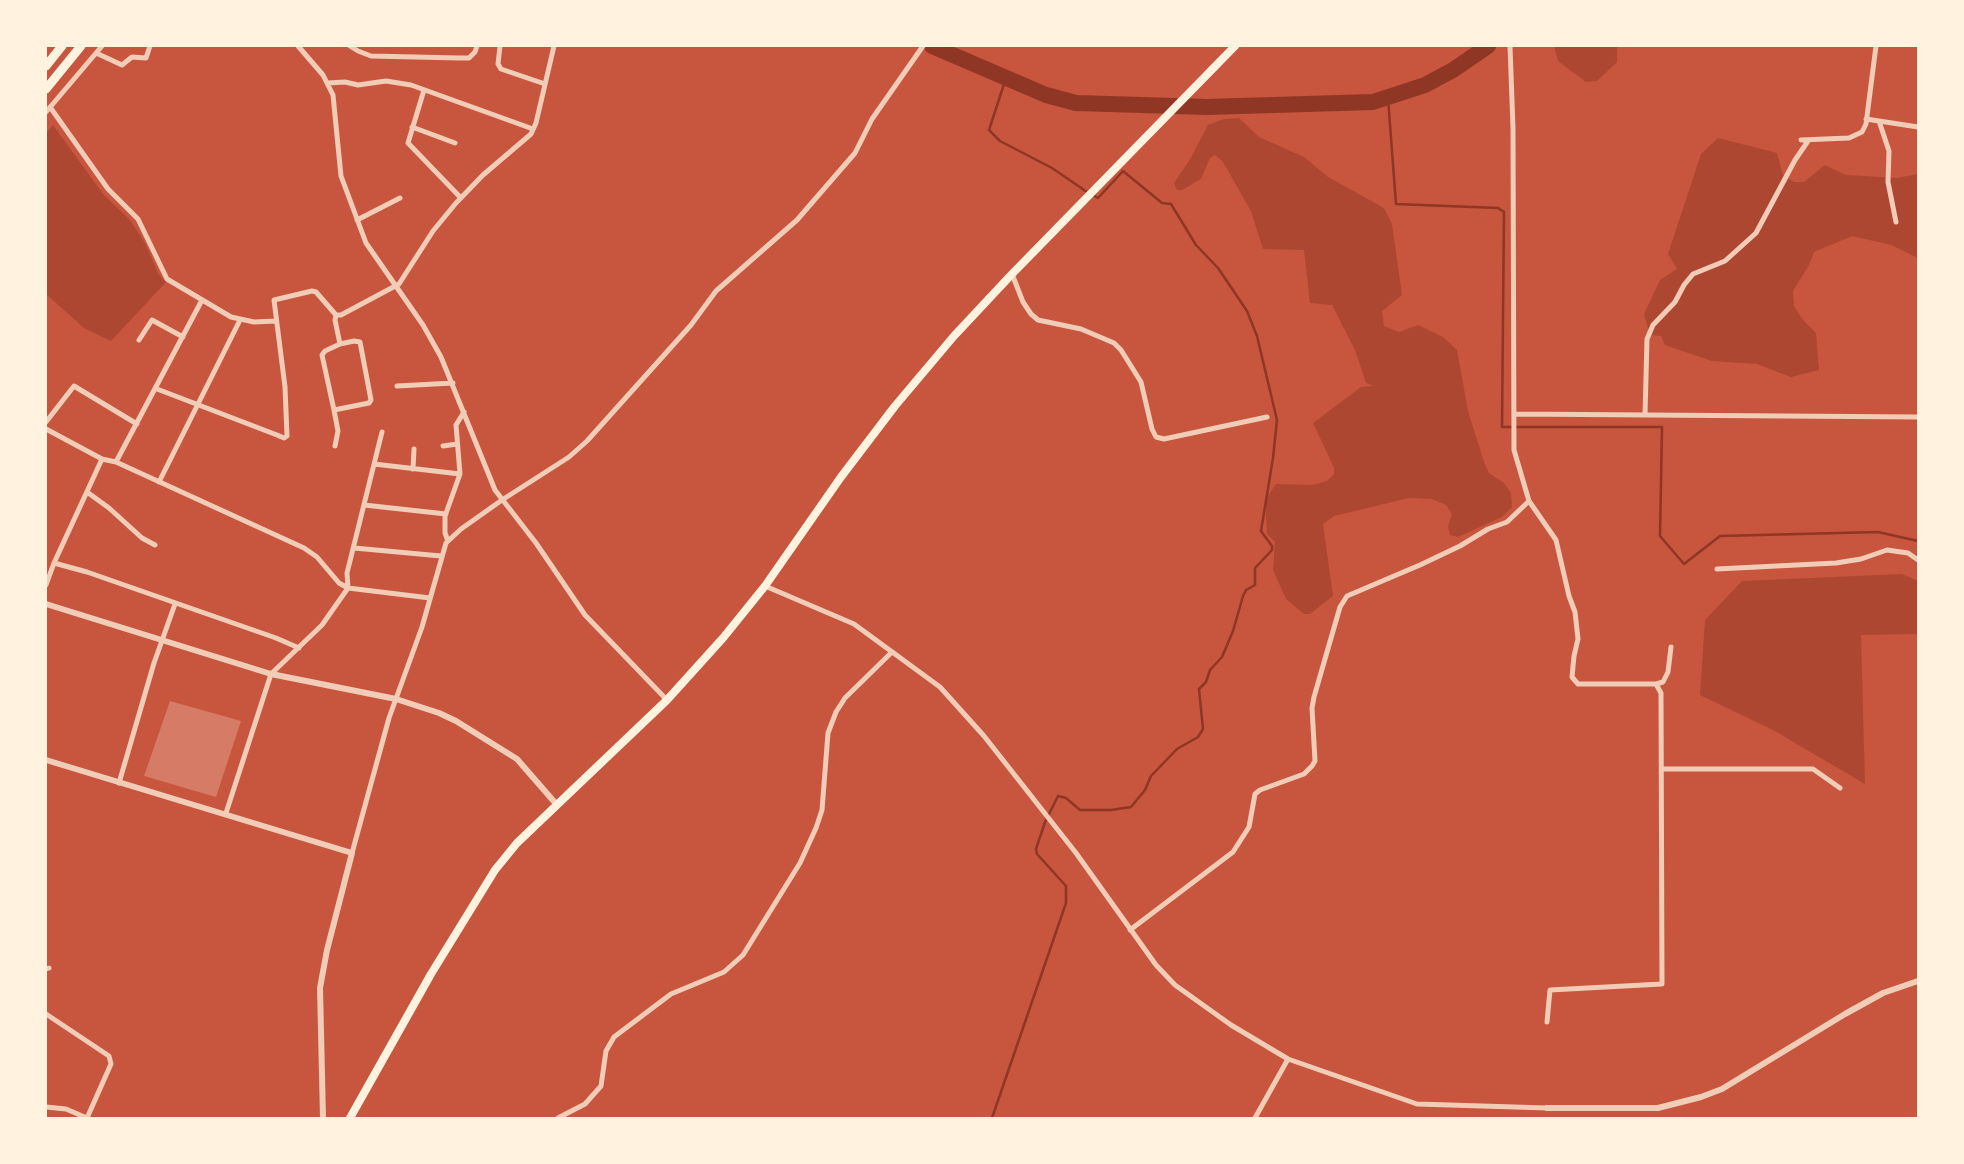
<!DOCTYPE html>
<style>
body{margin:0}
#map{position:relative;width:1964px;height:1164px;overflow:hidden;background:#c8553d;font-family:"PT Sans Narrow",sans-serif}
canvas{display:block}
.frame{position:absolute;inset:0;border:47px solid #fff3e0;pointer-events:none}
</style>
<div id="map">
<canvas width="1964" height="1164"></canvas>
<div class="frame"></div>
</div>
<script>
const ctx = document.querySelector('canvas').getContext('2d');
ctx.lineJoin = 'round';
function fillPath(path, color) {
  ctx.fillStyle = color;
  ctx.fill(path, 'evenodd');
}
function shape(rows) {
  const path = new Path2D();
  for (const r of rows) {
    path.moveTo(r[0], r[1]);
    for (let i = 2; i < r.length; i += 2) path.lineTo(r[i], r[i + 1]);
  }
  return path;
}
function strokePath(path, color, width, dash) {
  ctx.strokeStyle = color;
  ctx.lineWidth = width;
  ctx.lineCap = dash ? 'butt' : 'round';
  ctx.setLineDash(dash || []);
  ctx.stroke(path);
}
fillPath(shape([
 [1554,46,1617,46,1617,62,1597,81,1586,82,1558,61],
 [1239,118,1259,137,1304,157,1328,177,1384,208,1392,224,1402,295,1382,311,1384,326,1399,332,1418,325,1443,337,1457,350,1468,411,1484,462,1489,473,1504,483,1511,493,1512,507,1502,517,1458,537,1450,535,1448,526,1452,514,1446,505,1432,499,1409,498,1334,516,1323,524,1333,596,1310,614,1304,614,1286,599,1273,570,1275,542,1267,534,1265,500,1276,484,1312,485,1327,481,1334,474,1334,468,1313,423,1361,387,1374,386,1366,383,1355,350,1332,305,1310,303,1304,250,1263,249,1251,211,1223,162,1215,155,1210,158,1201,179,1182,190,1177,190,1174,183,1189,161,1208,125,1224,119],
 [53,125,103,194,130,220,145,243,159,275,166,282,111,341,84,328,46,294,46,133],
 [1718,138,1777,153,1783,175,1794,182,1804,182,1825,165,1846,175,1897,178,1918,174,1918,258,1891,245,1852,236,1814,252,1809,265,1793,291,1794,306,1803,320,1816,333,1819,370,1791,377,1757,364,1712,361,1665,345,1661,336,1650,335,1644,314,1660,280,1677,269,1668,254,1701,154],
 [1902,574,1918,581,1918,634,1861,635,1865,784,1773,730,1700,695,1705,620,1742,581]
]), '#ae4732');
strokePath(shape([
 [1006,78,989,130,1000,141,1052,168,1087,192],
 [1388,98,1396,204,1498,208,1504,212,1502,427,1662,427,1660,536,1684,564,1720,536,1878,532,1918,541],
 [992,1118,1066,903,1066,886,1037,854,1036,849,1045,822,1058,796,1066,798,1080,810,1111,810,1131,807,1145,790,1151,776,1177,749,1198,737,1203,729,1199,689,1206,682,1210,670,1222,657,1233,631,1243,596,1246,590,1255,585,1255,568,1272,550,1272,546,1261,531,1273,458,1277,420,1257,336,1247,311,1218,268,1196,245,1171,204,1162,203,1123,171,1098,198,1093,195]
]), '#8f3625', 2.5);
strokePath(shape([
 [932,46,1046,95,1076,103,1207,107,1373,102,1425,85,1453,70,1488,46]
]), '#8f3625', 16);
fillPath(shape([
 [170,701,241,721,216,797,144,776]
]), '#d67c66');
strokePath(shape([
 [298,46,323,75,333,95,341,176,366,243,423,325,441,357,495,490,536,543,585,615,667,700],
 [350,46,358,51,371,56,459,58,469,58,475,52,477,46],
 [500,46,498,64,501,69,545,84],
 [1510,46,1513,128,1514,450,1529,501,1556,540,1569,596,1575,612,1578,639,1574,656,1572,677,1578,684,1656,684,1663,682,1668,672,1671,647],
 [96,53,122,65,132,57,146,58,150,46],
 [328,83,345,82,358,85,386,81,411,85,533,129],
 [424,90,408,143,461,198],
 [50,107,108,189,138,219,167,279,231,317,254,322,276,321],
 [46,112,102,46],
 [1866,119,1918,127],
 [1879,121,1889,151,1888,182,1896,222],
 [412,127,455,143],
 [1801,140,1849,138,1862,132,1866,124,1876,46],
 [357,220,400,198],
 [1012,274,1023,302,1031,314,1038,320,1081,329,1114,343,1121,350,1141,382,1152,429,1156,437,1164,439,1267,417],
 [336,315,335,320,340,344],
 [139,340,152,320,183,337],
 [397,386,453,383],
 [157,389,277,435,284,438,287,436,285,387,274,300,312,291,316,292,336,315,341,315,399,284,433,231,456,203,483,175,531,134,536,123,554,46],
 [334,410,369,403,371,400,360,342,354,341,340,344,325,351,322,355,334,410,338,431,335,446],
 [1514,414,1918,417],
 [1645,415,1647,339,1653,325,1675,302,1684,285,1693,274,1725,261,1756,233,1795,160,1808,141],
 [46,422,74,386,137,424],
 [46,429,102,459,116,462,304,548,317,557,339,583,348,588,430,598],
 [443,446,457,444],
 [116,462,202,300],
 [374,464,460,474],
 [413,469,414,449],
 [159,482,240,320],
 [87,492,109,508,142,538,155,545],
 [364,505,446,514],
 [448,541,445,533,445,516,460,474,456,425,464,412],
 [354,548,441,556],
 [54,563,87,572,276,638,299,648],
 [1717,569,1836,563,1861,559,1887,550,1908,553,1918,560],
 [46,585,54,563,102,459],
 [765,586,854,624,940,687,984,736,1076,853,1156,965,1175,985,1231,1025,1288,1059,1417,1104,1547,1108],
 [1662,769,1813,769,1840,788],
 [119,783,154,663,175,604],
 [226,813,271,674,322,625,348,588,347,573,382,432],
 [352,853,389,718,422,627,446,543,461,529,502,500,569,457,587,441,691,325,716,291,797,220,855,153,872,119,923,46],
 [1130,930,1233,852,1249,827,1255,794,1260,790,1304,774,1312,766,1315,761,1312,708,1314,697,1340,607,1347,596,1420,565,1460,546,1488,529,1507,522,1529,501],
 [46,969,49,968],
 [46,1014,109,1056,111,1064,87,1118],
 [1547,1022,1550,990,1662,984,1661,693,1656,684],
 [46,1107,66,1109,87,1118],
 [558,1118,585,1104,601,1086,606,1051,614,1037,671,994,724,972,743,955,800,863,816,828,822,810,828,733,836,712,845,698,892,652],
 [1255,1118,1288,1059]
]), '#f1ccb7', 5);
strokePath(shape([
 [46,604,271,674,396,699,439,713,456,721,517,759,557,805],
 [46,760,352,853,327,950,320,988,323,1118],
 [1547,1108,1658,1108,1701,1097,1722,1089,1845,1014,1883,993,1918,981]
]), '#f1ccb7', 6);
strokePath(shape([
 [350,1118,431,974,495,870,517,843,667,700,723,638,765,586,841,477,895,406,954,336,1012,274,1235,46]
]), '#fff3e0', 8);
strokePath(shape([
 [46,66,62,46],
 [46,89,81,46]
]), '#fff3e0', 9);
</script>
